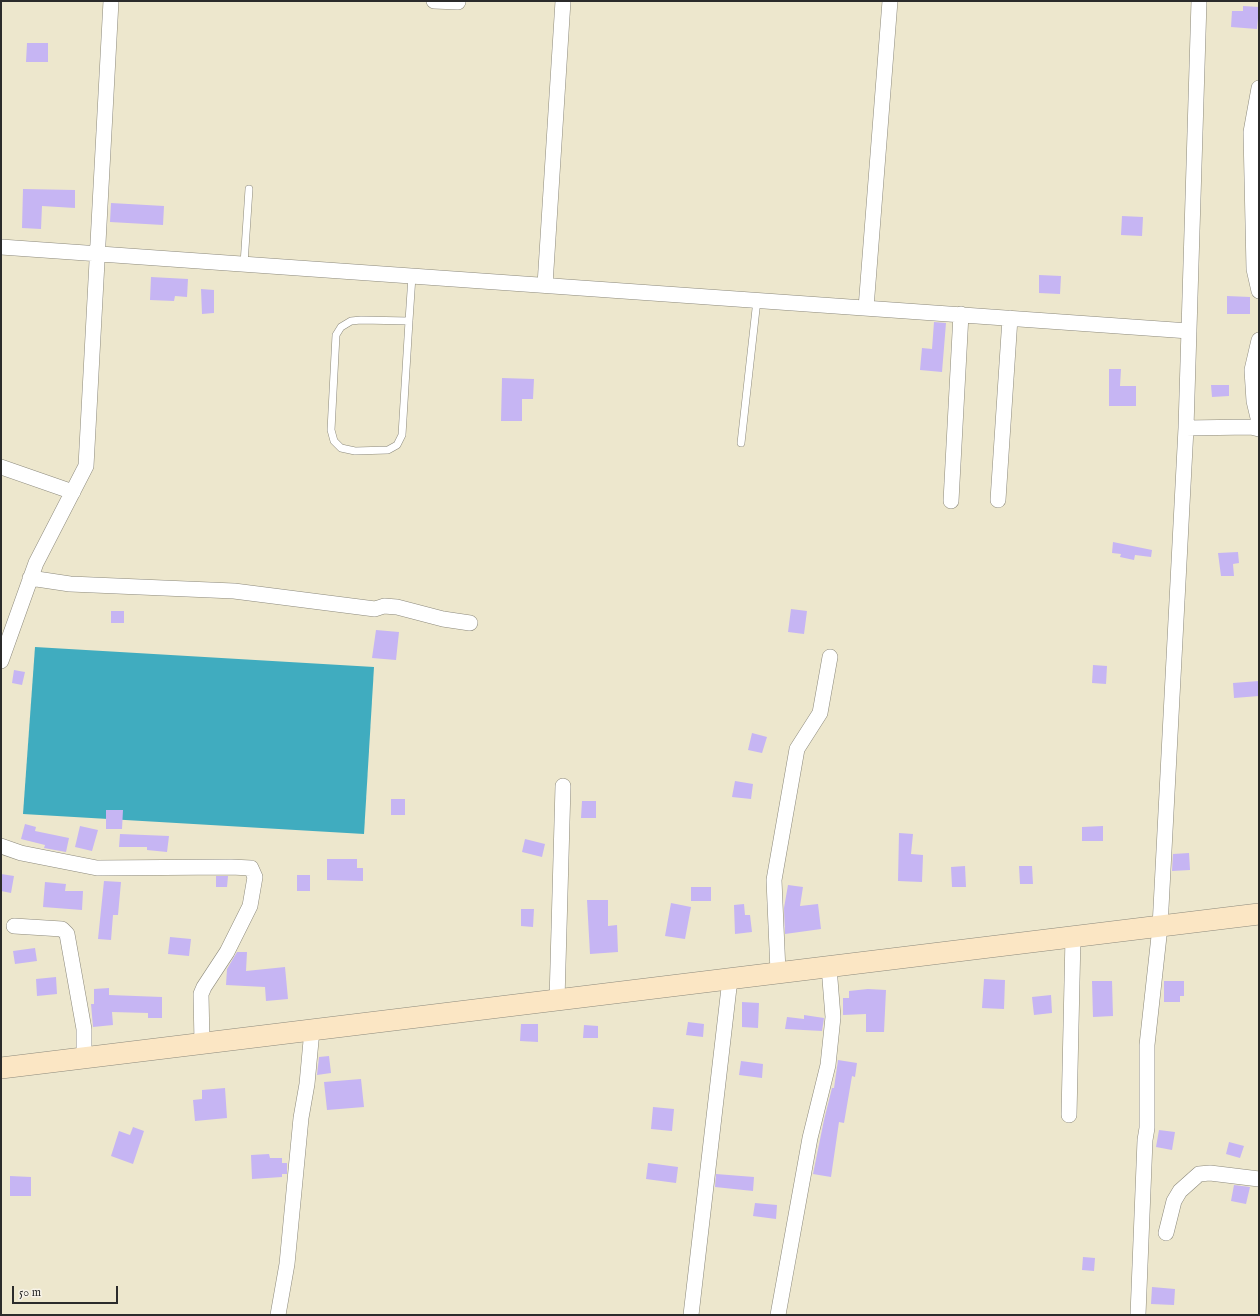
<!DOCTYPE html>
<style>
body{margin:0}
#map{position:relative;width:1260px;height:1316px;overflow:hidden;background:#ede7cd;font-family:"IM FELL English",serif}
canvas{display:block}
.frame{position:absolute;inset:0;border:2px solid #2b2b2b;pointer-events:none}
.scale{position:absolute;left:12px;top:1286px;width:106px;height:18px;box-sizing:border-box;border:2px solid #2b2b2b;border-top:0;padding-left:5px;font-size:12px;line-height:14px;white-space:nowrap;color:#2b2b2b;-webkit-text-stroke:3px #f7f3e8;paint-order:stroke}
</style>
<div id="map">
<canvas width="1260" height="1316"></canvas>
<div class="frame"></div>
<div class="scale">50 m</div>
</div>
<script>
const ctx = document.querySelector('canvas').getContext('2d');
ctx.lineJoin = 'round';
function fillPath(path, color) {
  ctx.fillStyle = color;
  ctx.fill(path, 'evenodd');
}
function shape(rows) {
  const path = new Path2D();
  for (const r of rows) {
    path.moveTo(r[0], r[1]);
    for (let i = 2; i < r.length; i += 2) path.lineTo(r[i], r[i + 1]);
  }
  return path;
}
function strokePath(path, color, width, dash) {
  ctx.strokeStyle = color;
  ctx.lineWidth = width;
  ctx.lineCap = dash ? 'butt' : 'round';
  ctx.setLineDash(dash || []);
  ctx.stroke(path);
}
fillPath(shape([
 [35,647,374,667,364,834,23,814]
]), '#40acbf');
fillPath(shape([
 [1243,6,1259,7,1257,29,1231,27,1232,11,1243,11],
 [27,43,48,43,48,62,26,62],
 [23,189,75,190,75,208,42,206,41,229,22,228],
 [111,203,164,206,163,225,110,222],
 [1122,216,1143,217,1142,236,1121,235],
 [1039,275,1061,276,1060,294,1039,293],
 [151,277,188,279,187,297,175,296,174,301,150,300],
 [201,289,214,290,214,313,202,314],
 [1227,296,1250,297,1250,314,1227,314],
 [934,322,946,323,942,372,920,370,922,348,932,349],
 [1109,369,1121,369,1120,386,1136,386,1136,406,1109,406],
 [502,378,534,379,533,399,522,399,522,421,501,421],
 [1211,385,1229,385,1229,396,1212,397],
 [1113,542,1152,550,1151,557,1135,555,1134,560,1120,557,1121,554,1112,553],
 [1238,552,1239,563,1233,564,1234,576,1221,576,1218,553],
 [791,609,807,611,804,634,788,632],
 [111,611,124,611,124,623,111,623],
 [376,630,399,632,396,660,372,658],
 [1093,665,1107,666,1106,684,1092,683],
 [14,670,25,672,22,685,12,683],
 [1259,681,1259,696,1234,698,1233,683],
 [752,733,767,737,762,753,748,750],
 [735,781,753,784,751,799,732,797],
 [391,799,405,799,405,815,391,815],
 [582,801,596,801,596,818,581,818],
 [106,810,123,810,122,829,106,829],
 [25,824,36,827,35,831,69,838,66,852,44,848,45,845,21,839],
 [80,826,98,830,92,851,75,847],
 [1103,826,1103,841,1082,841,1082,827],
 [899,833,913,834,911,854,923,855,922,882,898,881],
 [120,834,169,836,167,852,147,850,147,847,119,847],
 [525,839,545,844,542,857,522,852],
 [1189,853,1190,870,1172,871,1173,854],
 [327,859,357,859,357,868,363,868,363,881,327,880],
 [965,866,966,887,952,887,951,867],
 [1019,866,1032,866,1033,884,1020,884],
 [1,874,14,876,11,893,1,891],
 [297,875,310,875,310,891,297,891],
 [216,876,228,876,227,887,216,887],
 [104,881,121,882,118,915,113,915,111,940,98,939],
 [45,882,66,884,65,891,83,891,82,910,43,907],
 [788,885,803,887,800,906,818,904,821,929,785,934,784,908],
 [691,887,711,887,711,901,691,901],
 [587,900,608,900,608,926,617,925,618,952,590,954],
 [671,903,691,907,685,939,665,936],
 [744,904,745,915,750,915,752,932,735,934,734,905],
 [521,909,534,909,533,927,521,926],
 [170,937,191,939,189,956,168,954],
 [35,948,37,961,15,964,13,951],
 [237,952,247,952,246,971,285,967,288,999,266,1001,265,987,226,985,227,969],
 [56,977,57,994,37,996,36,979],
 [984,979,1005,980,1004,1009,982,1008],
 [1092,981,1112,981,1113,1016,1093,1017],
 [1164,981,1184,981,1184,996,1180,996,1180,1002,1164,1002],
 [109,988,109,995,162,997,162,1018,148,1018,148,1013,112,1012,113,1025,93,1027,91,1004,94,1004,94,989],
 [868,989,886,990,884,1032,866,1032,866,1014,843,1015,843,998,849,998,849,991],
 [1051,995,1052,1013,1034,1015,1032,997],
 [742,1002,759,1003,758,1028,742,1027],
 [804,1015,824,1018,822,1031,785,1029,787,1017,804,1019],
 [688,1022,704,1024,703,1037,686,1035],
 [521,1024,538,1024,538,1042,520,1041],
 [584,1025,598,1026,598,1038,583,1038],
 [329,1056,331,1073,317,1075,319,1057],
 [838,1060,857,1063,855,1077,852,1076,844,1123,839,1122,831,1177,813,1174,824,1120,832,1088,834,1088],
 [741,1061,763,1064,762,1078,739,1075],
 [361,1079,364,1107,327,1110,324,1082],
 [225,1088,227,1118,195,1121,193,1100,202,1099,202,1090],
 [653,1107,674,1109,672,1131,651,1129],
 [133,1127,144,1131,133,1164,111,1156,119,1131,130,1135],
 [1159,1130,1175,1132,1172,1150,1156,1147],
 [1229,1142,1244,1146,1240,1158,1226,1154],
 [269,1154,270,1158,282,1158,282,1163,287,1163,287,1174,282,1174,282,1177,252,1179,251,1155],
 [648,1163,678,1167,676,1183,646,1179],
 [716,1174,754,1177,753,1191,715,1187],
 [10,1176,31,1177,31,1196,10,1196],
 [1234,1185,1250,1187,1246,1204,1231,1201],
 [755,1203,777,1205,776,1219,753,1216],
 [1083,1257,1095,1258,1094,1271,1082,1270],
 [1152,1287,1175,1289,1174,1305,1151,1304]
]), '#c6b5f3');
const lane = shape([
 [244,264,249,189],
 [409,321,361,320,351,321,341,327,336,335,331,430,334,441,341,448,355,451,388,450,397,445,402,435,409,321,412,276],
 [741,443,757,300]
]);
const street = shape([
 [434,1,458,2],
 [1259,88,1251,132,1254,269,1259,291],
 [1,247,1189,331],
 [545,285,563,1],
 [866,308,890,1],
 [1259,340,1252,370,1254,401,1259,422],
 [1186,428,1251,427,1259,429],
 [1,467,73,492],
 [998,500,1010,318],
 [951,501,961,314],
 [30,578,70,584,234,591,375,609,384,606,397,607,443,619,470,623],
 [1,661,36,563,86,466,111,1],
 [1,846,21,853,97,868,231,867,251,868,255,877,250,906,227,952,204,987,201,994,202,1043],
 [14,926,62,929,67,934,84,1029,84,1058],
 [778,972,774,880,797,749,820,713,830,657],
 [557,1000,563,786],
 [1069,1115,1073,937],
 [1166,1233,1174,1201,1180,1191,1199,1174,1210,1173,1259,1179],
 [278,1315,287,1264,301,1118,307,1084,312,1030],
 [691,1315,730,979],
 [778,1315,810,1138,828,1065,833,1017,829,967],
 [1138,1315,1145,1140,1147,1128,1147,1045,1160,927,1186,428,1199,1]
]);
const secondary = shape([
 [1,1068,1259,914]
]);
strokePath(lane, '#8c897c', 8);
strokePath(street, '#8c897c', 16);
strokePath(secondary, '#8c897c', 22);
strokePath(lane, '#fff', 7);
strokePath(street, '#fff', 15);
strokePath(secondary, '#fbe6c4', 21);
</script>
